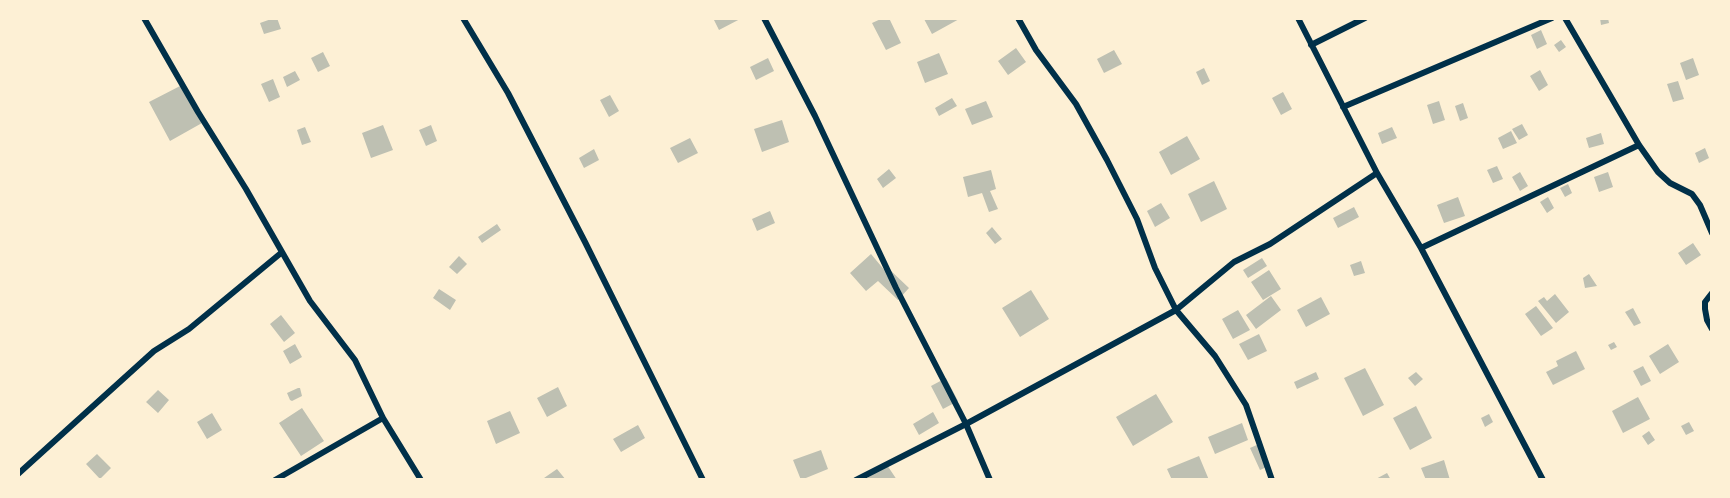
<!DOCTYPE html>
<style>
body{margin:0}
#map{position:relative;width:1730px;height:498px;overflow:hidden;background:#fdf0d5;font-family:"Alegreya Sans",sans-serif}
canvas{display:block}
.frame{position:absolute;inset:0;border:20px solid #fdf0d5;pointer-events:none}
</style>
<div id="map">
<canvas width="1730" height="498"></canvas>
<div class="frame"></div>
</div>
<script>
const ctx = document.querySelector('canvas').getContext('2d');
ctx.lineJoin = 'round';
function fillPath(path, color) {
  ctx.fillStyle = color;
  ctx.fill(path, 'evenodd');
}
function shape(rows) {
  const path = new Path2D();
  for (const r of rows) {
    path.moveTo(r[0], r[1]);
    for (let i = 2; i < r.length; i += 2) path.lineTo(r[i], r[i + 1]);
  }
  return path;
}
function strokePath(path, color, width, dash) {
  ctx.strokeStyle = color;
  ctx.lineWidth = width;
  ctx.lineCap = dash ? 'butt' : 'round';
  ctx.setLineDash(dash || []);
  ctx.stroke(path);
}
fillPath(shape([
 [274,18,277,18,281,29,264,34,260,23],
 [713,18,742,18,719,30],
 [883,18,889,18,901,43,886,50,872,23],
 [926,18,961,18,932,34,924,19],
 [1600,18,1608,18,1609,23,1601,25],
 [1541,30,1547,44,1537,49,1531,35],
 [1561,40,1566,47,1559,52,1554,45],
 [1016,48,1026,62,1008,75,998,61],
 [1114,50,1122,64,1104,73,1097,59],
 [323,52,330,66,318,72,311,58],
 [939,53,948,74,925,83,917,62],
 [768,58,774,71,756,80,750,67],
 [1693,58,1699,75,1686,80,1680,63],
 [1204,68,1210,81,1202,85,1196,72],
 [1540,70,1548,85,1539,91,1530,76],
 [295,71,300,80,287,87,283,77],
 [273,79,280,97,269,102,261,84],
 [1678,81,1684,99,1673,102,1667,84],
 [182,85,202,123,170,141,149,102],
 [1283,92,1292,109,1281,115,1272,98],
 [610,95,619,111,609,117,600,100],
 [952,98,957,106,939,116,935,108],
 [986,101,993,117,972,125,965,109],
 [1439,101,1445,120,1433,124,1427,105],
 [1463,103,1468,118,1460,121,1455,106],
 [782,120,789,142,762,152,754,129],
 [1522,124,1528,135,1519,140,1512,129],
 [383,125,393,150,371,158,362,133],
 [431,125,437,141,426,146,419,130],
 [305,127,311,142,302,145,297,130],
 [1392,127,1397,138,1382,144,1378,133],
 [1511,131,1517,143,1503,149,1498,138],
 [1601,133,1604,144,1589,148,1586,138],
 [1187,136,1200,159,1171,175,1159,152],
 [690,138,698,153,678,163,670,148],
 [1705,148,1709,158,1699,163,1695,153],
 [594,149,599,160,584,168,579,158],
 [1497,166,1503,179,1493,183,1487,170],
 [889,169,896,178,883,188,877,179],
 [991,170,996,189,990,191,998,209,989,212,982,193,968,197,963,177],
 [1520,172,1528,186,1520,191,1512,177],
 [1608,172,1613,187,1599,192,1594,177],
 [1214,181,1227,209,1201,222,1188,194],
 [1568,184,1572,193,1565,197,1560,188],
 [1458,197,1465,216,1444,223,1437,205],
 [1548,197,1554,208,1547,213,1540,202],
 [1161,203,1170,218,1155,227,1147,211],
 [1354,207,1359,217,1338,228,1333,218],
 [770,211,775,223,757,231,752,219],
 [497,224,501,230,482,243,478,237],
 [992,227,1002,239,995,244,986,233],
 [1693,243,1701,255,1686,265,1678,253],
 [871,254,886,272,889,269,909,288,898,300,878,281,866,291,850,273],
 [459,256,467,264,457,274,449,267],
 [1262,258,1267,266,1248,278,1243,270],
 [1361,261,1365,273,1354,276,1350,265],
 [1269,270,1281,289,1263,300,1251,282],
 [1589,274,1597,286,1585,288,1583,278],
 [439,289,456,300,450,310,433,298],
 [1031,290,1049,319,1020,337,1002,308],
 [1555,294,1569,312,1556,323,1538,301,1544,297,1547,301],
 [1271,296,1281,310,1256,329,1246,315],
 [1321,297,1330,314,1306,327,1297,310],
 [1536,306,1553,328,1541,336,1525,314],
 [1633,308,1641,323,1634,326,1625,312],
 [1238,310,1250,330,1233,339,1222,319],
 [281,315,295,333,284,342,270,324],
 [1259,334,1267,351,1248,360,1239,344],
 [1614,342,1617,347,1611,350,1608,345],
 [295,344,302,357,290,364,283,351],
 [1668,344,1679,362,1660,374,1649,356],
 [1576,351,1585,369,1553,385,1546,372,1558,366,1556,361],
 [1643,366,1651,381,1641,386,1633,371],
 [1365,368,1384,405,1363,416,1344,378],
 [1316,372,1319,379,1297,389,1294,382],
 [1416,372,1423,379,1415,386,1408,378],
 [946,378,958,401,943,409,931,386],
 [558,387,567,406,547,417,537,398],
 [298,388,300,388,302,396,292,401,290,400,287,393],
 [158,390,169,400,158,413,146,402],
 [1156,394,1173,422,1133,446,1116,417],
 [1638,397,1650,419,1623,433,1612,411],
 [1416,406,1432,438,1410,450,1393,418],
 [302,408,324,441,301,456,279,423],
 [510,411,520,433,496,444,487,421],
 [933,412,939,423,919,435,913,424],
 [212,413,222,430,207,439,197,422],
 [1489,414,1493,422,1485,427,1481,418],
 [1689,422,1694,431,1686,435,1681,426],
 [1242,423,1248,440,1215,454,1208,437],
 [638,425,645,438,621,452,613,439],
 [1649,431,1655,440,1648,445,1642,436],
 [1259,444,1269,466,1260,470,1250,448],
 [821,450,828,469,801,480,793,460],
 [97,454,111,468,100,479,86,464],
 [1199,456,1209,480,1172,480,1167,469],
 [1444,460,1450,480,1426,480,1421,468],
 [887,465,897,480,864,480],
 [557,469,566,480,546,480,544,478],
 [1387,473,1391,480,1374,480]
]), '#bec0b2');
strokePath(shape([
 [144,18,198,112,246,189,310,301,355,360,383,418,421,480],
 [463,18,508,93,585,242,703,480],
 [764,18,815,116,896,288,966,424,990,480],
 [1018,18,1036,50,1076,104,1107,160,1137,219,1155,268,1176,310,1215,356,1246,405,1272,480],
 [1298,18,1377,173,1421,248,1543,480],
 [1565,18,1639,145,1658,172,1670,183,1692,194,1700,205,1712,233],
 [1311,45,1365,18],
 [1343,107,1552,18],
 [1421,248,1639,145],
 [1712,293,1705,302,1705,309,1707,320,1712,329],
 [18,474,154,351,189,329,281,253],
 [275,480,383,418],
 [856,480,966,424,1176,310,1234,262,1270,244,1377,173]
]), '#003049', 6);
</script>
